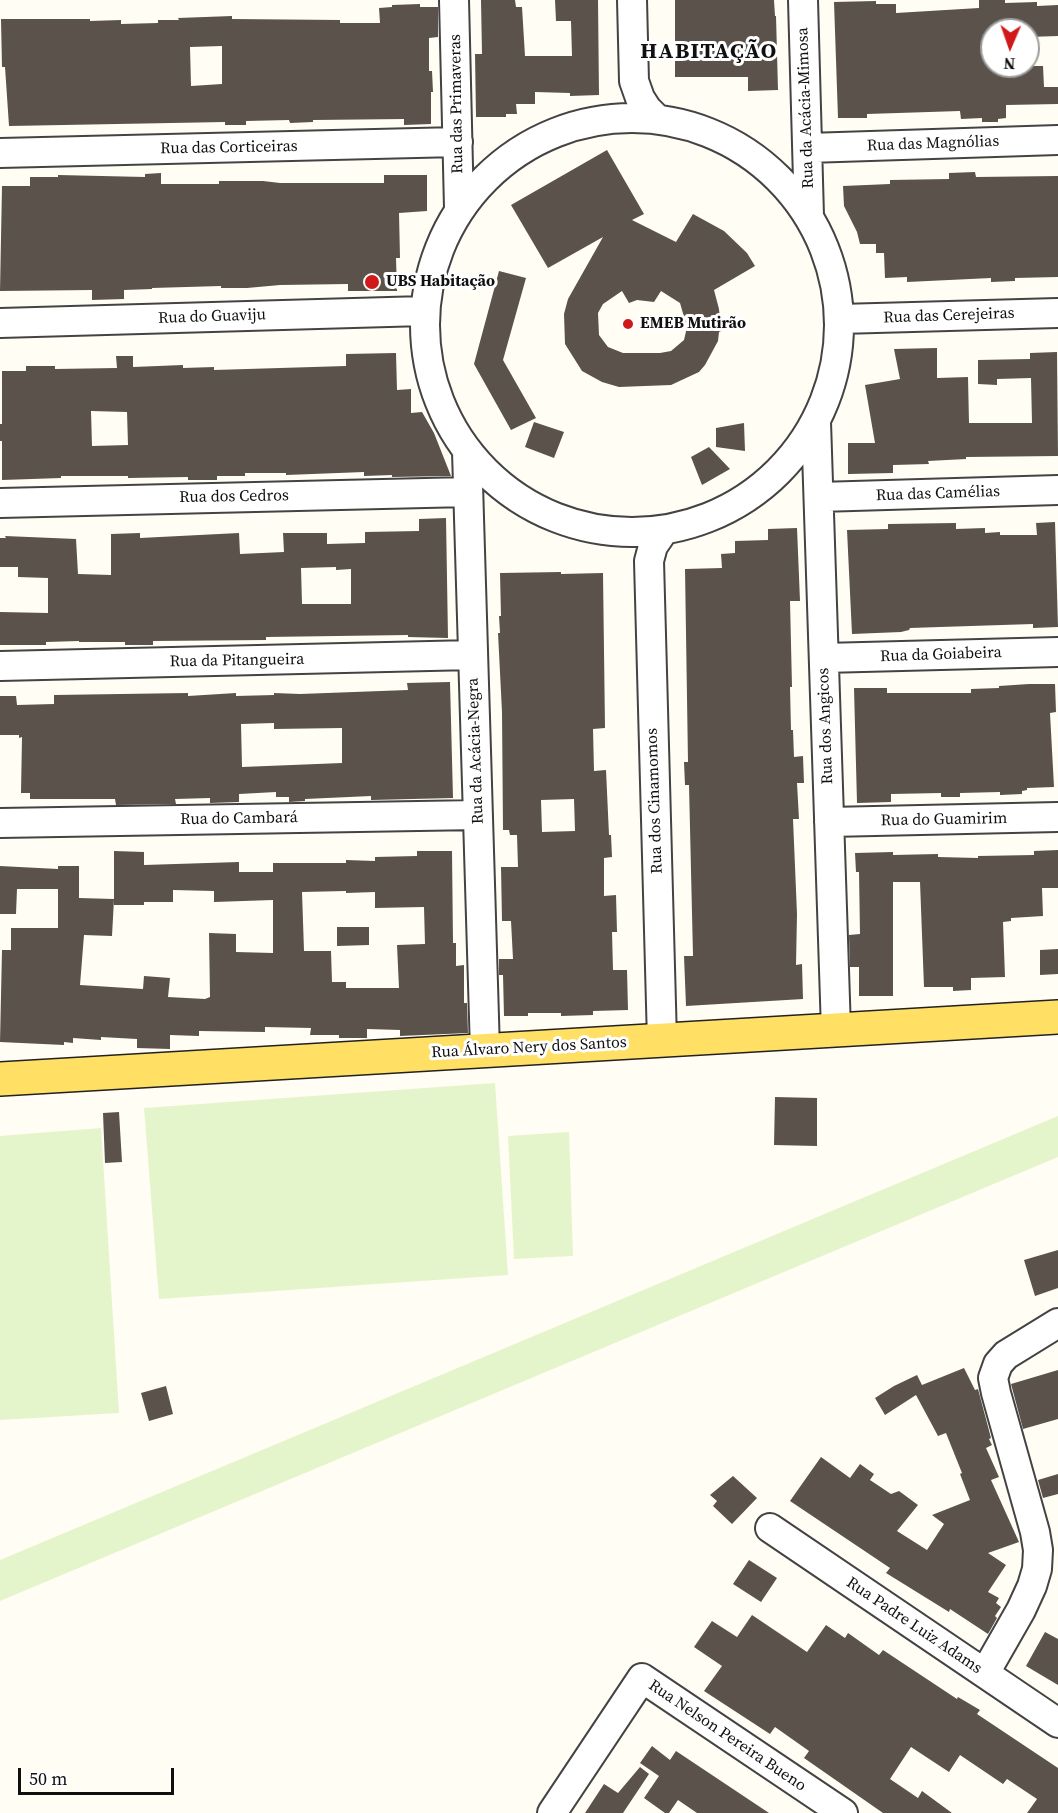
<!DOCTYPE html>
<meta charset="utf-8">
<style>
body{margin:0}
#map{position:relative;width:1058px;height:1813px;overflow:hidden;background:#fffdf4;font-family:"Source Serif 4",serif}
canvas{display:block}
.north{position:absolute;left:980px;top:18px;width:60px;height:60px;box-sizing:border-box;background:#fff;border:2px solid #9f9f9f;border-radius:50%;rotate:182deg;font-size:16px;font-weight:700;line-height:24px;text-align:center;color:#101010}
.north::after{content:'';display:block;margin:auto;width:21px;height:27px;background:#d0191a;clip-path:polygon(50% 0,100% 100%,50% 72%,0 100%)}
.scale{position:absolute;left:18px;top:1768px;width:156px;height:27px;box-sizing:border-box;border:3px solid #101010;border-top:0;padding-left:8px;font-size:18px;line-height:21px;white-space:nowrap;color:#101010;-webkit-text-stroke:4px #fff;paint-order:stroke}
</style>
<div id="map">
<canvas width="1058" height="1813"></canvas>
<div class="north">N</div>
<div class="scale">50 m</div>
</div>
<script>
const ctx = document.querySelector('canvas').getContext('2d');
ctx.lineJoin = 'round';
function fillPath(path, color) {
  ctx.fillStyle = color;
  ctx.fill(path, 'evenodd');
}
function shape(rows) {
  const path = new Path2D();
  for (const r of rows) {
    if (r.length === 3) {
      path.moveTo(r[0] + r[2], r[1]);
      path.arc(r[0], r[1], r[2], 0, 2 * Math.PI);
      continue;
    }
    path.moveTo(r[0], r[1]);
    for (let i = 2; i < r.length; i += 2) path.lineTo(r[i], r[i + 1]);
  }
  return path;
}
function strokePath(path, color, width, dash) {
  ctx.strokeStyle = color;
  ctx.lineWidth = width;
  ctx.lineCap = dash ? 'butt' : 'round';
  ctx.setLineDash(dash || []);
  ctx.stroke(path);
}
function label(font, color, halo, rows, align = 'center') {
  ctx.font = font + ' "Source Serif 4",serif';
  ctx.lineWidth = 6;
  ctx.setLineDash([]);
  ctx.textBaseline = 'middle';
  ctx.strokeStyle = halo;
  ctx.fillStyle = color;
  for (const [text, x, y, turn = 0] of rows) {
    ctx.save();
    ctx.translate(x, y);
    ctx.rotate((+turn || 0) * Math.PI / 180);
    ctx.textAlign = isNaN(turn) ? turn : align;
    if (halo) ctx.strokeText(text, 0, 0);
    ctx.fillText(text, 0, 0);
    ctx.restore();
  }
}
fillPath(shape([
 [495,1083,508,1275,159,1299,144,1108],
 [1058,1116,1058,1157,0,1601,0,1560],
 [101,1128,119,1413,0,1420,0,1136],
 [569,1132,573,1256,514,1259,508,1136]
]), '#e5f5cb');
fillPath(shape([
 [481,0,515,0,516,7,522,7,525,56,572,56,571,21,556,21,555,0,598,0,599,95,570,96,570,93,535,92,535,104,516,104,517,114,506,114,506,117,476,117,475,54,482,54],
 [675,0,774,0,775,16,776,16,778,90,748,91,748,77,675,77],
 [979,0,1005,0,1005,3,1037,2,1037,6,1058,5,1058,36,1028,37,1028,30,992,30,992,66,1043,66,1044,87,1058,87,1058,104,1006,105,1006,118,998,119,998,122,982,122,982,118,961,119,960,111,867,114,867,118,838,118,834,2,876,1,876,4,896,4,896,13,979,8],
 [420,4,420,7,438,7,438,37,429,38,429,71,432,71,433,92,431,92,431,124,404,125,404,119,313,120,313,122,290,123,289,120,246,121,246,125,225,125,225,122,9,126,5,67,2,67,1,19,90,19,90,21,121,20,121,24,158,23,158,20,179,20,178,18,232,16,232,19,340,20,340,23,380,23,379,8,392,7,392,5],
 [222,46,222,84,191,86,190,47],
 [607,150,644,214,632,220,676,242,693,214,724,231,747,253,755,266,714,290,719,309,721,331,719,332,718,341,705,365,699,372,671,385,619,387,602,382,582,371,565,344,564,314,568,299,603,237,548,268,511,205],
 [622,291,629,303,637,300,654,302,661,291,680,303,687,327,684,340,671,351,660,353,623,353,608,347,599,335,598,313,603,304],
 [975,172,976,177,1058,176,1058,277,1015,278,1015,281,991,282,991,278,907,282,907,277,885,278,884,253,876,253,876,244,860,244,857,232,844,206,843,186,890,184,890,180,949,179,949,173],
 [161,173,161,184,219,184,219,181,263,181,280,183,384,183,384,175,427,175,427,211,399,213,400,258,396,258,397,291,348,291,348,284,280,285,247,288,221,288,221,286,152,288,152,289,124,290,124,299,92,300,92,290,0,291,2,186,30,186,30,177,58,177,58,175,145,177,145,174],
 [499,271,526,278,503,360,536,418,511,430,474,364],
 [937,348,937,378,968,377,969,423,1032,423,1031,378,997,379,997,385,978,384,978,360,1030,359,1030,353,1057,352,1058,456,966,457,966,459,928,461,929,464,893,465,893,473,848,474,848,443,875,443,865,385,900,379,894,349],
 [396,353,397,390,411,389,411,413,422,412,434,433,451,476,392,477,392,475,364,476,364,472,286,475,286,473,245,473,245,476,217,476,217,480,188,480,188,477,128,478,128,476,61,476,61,478,2,480,2,441,0,441,0,424,2,424,2,371,26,371,26,366,55,366,55,369,117,368,116,356,133,356,133,367,183,365,183,368,214,367,214,370,346,366,346,354],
 [91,411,127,412,128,445,92,446],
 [534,422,564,432,554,458,525,447],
 [744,423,745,451,716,447,716,428],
 [709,447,730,469,702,485,691,457],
 [446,518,448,638,408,637,408,635,266,637,266,640,153,641,153,645,125,645,125,642,79,642,79,641,46,642,46,645,0,645,0,612,48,613,48,578,18,577,18,567,0,567,0,538,6,538,5,536,76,539,78,574,111,575,111,534,140,533,140,538,239,533,240,554,284,552,283,533,327,533,327,544,365,543,365,532,419,531,419,519],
 [336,567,336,570,351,569,351,604,302,604,301,568],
 [1055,522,1058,627,1033,628,1033,624,940,627,910,628,909,630,901,632,852,634,847,530,888,529,888,524,956,523,956,529,985,528,985,533,1000,532,1000,535,1037,535,1036,523],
 [797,528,800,601,790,601,792,687,790,687,791,730,793,730,794,757,803,756,804,783,797,783,799,819,793,819,797,914,796,965,802,964,803,999,686,1006,684,956,693,956,689,785,685,785,684,762,688,762,685,569,722,568,721,554,735,553,735,541,768,540,768,529],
 [561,572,561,574,603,573,605,728,593,729,594,771,606,770,609,835,611,835,612,857,604,858,604,896,616,895,617,932,612,932,613,970,627,970,628,1010,593,1011,593,1015,561,1016,561,1013,528,1013,528,1016,504,1016,503,975,499,975,499,959,513,959,511,921,502,921,501,867,518,867,517,835,510,835,509,830,503,830,502,712,498,633,500,633,499,616,501,616,500,573],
 [574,799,575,831,542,832,541,800],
 [450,682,453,798,371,800,371,796,305,799,305,801,289,802,289,797,276,797,276,792,239,794,239,802,210,803,210,798,175,799,176,804,116,805,115,799,30,799,30,793,21,793,22,737,19,738,19,735,0,735,0,696,16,696,17,705,54,704,54,695,188,693,188,696,236,693,236,696,274,695,274,693,300,694,408,690,407,683],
 [274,723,274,729,342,728,342,763,242,767,241,724],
 [1029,684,1055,684,1056,712,1050,713,1054,787,1027,788,1027,790,1022,791,1022,794,1000,795,1000,792,960,793,960,797,941,797,941,793,891,794,891,802,857,803,854,688,887,688,887,693,971,693,971,689,999,688,999,686],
 [1058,850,1058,888,1042,888,1043,916,1011,918,1011,921,1003,922,1005,977,971,978,971,990,953,991,953,987,924,987,920,882,893,882,893,996,859,996,859,967,850,967,849,935,860,934,859,872,856,872,855,853,893,852,893,855,938,854,938,857,978,858,978,856,1034,855,1034,851],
 [114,851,144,852,144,865,239,862,239,872,273,872,273,863,346,863,346,860,375,861,375,857,417,856,417,851,452,851,453,943,456,943,456,966,464,965,464,1003,467,1003,468,1033,400,1036,400,1030,367,1029,367,1038,339,1038,339,1035,310,1035,311,1028,265,1027,265,1032,199,1031,199,1036,170,1035,170,1049,137,1048,137,1039,101,1037,101,1040,73,1038,73,1043,64,1042,64,1045,0,1042,2,950,11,950,11,928,58,928,58,889,17,889,16,914,0,914,0,866,58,869,58,866,79,866,79,898,114,899,112,936,84,935,80,985,143,989,144,976,170,978,168,997,205,999,210,997,209,933,236,934,236,952,273,953,273,900,214,902,214,891,173,890,173,902,144,902,144,905,114,905],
 [346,891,346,893,375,892,375,908,424,907,425,944,397,945,399,988,346,988,346,982,332,982,331,951,304,951,302,892],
 [337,927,369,927,369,945,337,946],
 [1058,949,1058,974,1040,975,1040,950],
 [775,1097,817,1098,817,1146,774,1145],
 [119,1112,122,1162,105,1163,103,1113],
 [1058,1250,1058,1288,1035,1296,1024,1260],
 [964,1368,975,1390,978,1389,991,1438,989,1439,992,1445,986,1448,999,1477,991,1480,1019,1542,988,1553,1006,1565,988,1592,999,1598,996,1603,1001,1607,995,1616,997,1618,988,1634,950,1609,949,1612,886,1573,890,1568,790,1501,821,1457,850,1478,860,1464,874,1474,870,1480,891,1494,899,1491,918,1505,897,1531,927,1550,944,1524,932,1515,970,1500,960,1474,962,1473,946,1433,938,1436,916,1395,885,1415,875,1398,894,1386,917,1375,922,1385],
 [1058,1370,1058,1419,1023,1429,1011,1384],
 [166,1386,173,1414,149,1421,141,1393],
 [1058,1474,1058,1494,1043,1498,1038,1480],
 [733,1476,757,1498,732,1524,713,1506,717,1501,710,1495],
 [749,1560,777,1578,761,1602,733,1584],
 [752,1615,807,1652,826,1625,845,1638,848,1633,879,1655,883,1650,957,1699,958,1697,980,1710,977,1714,1058,1768,1058,1813,1027,1813,1037,1799,1007,1779,1003,1784,960,1755,949,1772,911,1747,890,1779,918,1798,922,1791,952,1813,883,1813,804,1758,809,1751,775,1727,770,1734,704,1691,722,1666,694,1647,712,1621,737,1637],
 [1045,1632,1058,1639,1058,1685,1026,1666],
 [652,1746,670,1760,676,1751,769,1813,697,1813,678,1800,669,1813,665,1813,644,1798,659,1776,640,1763],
 [640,1767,649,1774,623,1813,585,1813,604,1784,618,1793]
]), '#5a524b');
const minor = shape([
 [454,0,459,208],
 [632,0,634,81,640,98,647,109,656,118],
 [803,0,809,216],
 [632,325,207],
 [808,148,1058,140],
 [0,153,458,142],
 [840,319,1058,313],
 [0,323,424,311],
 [816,422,836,1030],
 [467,451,485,1051],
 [819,497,1058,490],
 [0,503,468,492],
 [824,658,1058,652],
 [0,666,473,655],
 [829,822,1058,817],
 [0,823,478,815],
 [662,1041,649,561,653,546,664,530],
 [770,1528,1058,1723],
 [985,1673,1021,1610,1032,1586,1037,1569,1038,1550,1035,1532,996,1393,993,1378,998,1364,1006,1355,1058,1323],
 [552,1813,642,1678,843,1813]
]);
const major = shape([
 [0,1079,1058,1017]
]);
strokePath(minor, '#434343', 32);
strokePath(major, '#212121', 36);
strokePath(minor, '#fff', 28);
strokePath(major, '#ffdf64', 33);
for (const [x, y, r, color] of [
 [372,282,8,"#d0191a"],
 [628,324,6,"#d0191a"]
]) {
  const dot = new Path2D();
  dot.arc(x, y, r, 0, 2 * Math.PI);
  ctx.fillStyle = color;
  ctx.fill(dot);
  strokePath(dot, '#fff', 2);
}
label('16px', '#101010', '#fff', [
 ["Rua das Primaveras",457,104,-91],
 ["Rua da Acácia-Mimosa",806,108,-92],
 ["Rua das Magnólias",933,144,-2],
 ["Rua das Corticeiras",229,148,-1],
 ["Rua das Cerejeiras",949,316,-2],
 ["Rua do Guaviju",212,317,-2],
 ["Rua das Camélias",938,494,-2],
 ["Rua dos Cedros",234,497,-1],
 ["Rua da Goiabeira",941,655,-2],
 ["Rua da Pitangueira",237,661,-1],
 ["Rua dos Angicos",826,726,-92],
 ["Rua da Acácia-Negra",476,751,-92],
 ["Rua dos Cinamomos",655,801,-92],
 ["Rua do Cambará",239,819,-1],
 ["Rua do Guamirim",944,820,-1],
 ["Rua Álvaro Nery dos Santos",529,1048,-3],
 ["Rua Padre Luiz Adams",914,1626,34],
 ["Rua Nelson Pereira Bueno",727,1736,34]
]);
label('bold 16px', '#101010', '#fff', [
 ["UBS Habitação",386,282],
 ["EMEB Mutirão",640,324]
], 'left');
ctx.letterSpacing = '1.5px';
label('bold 22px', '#101010', '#fff', [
 ["HABITAÇÃO",709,52]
]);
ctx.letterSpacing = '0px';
</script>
